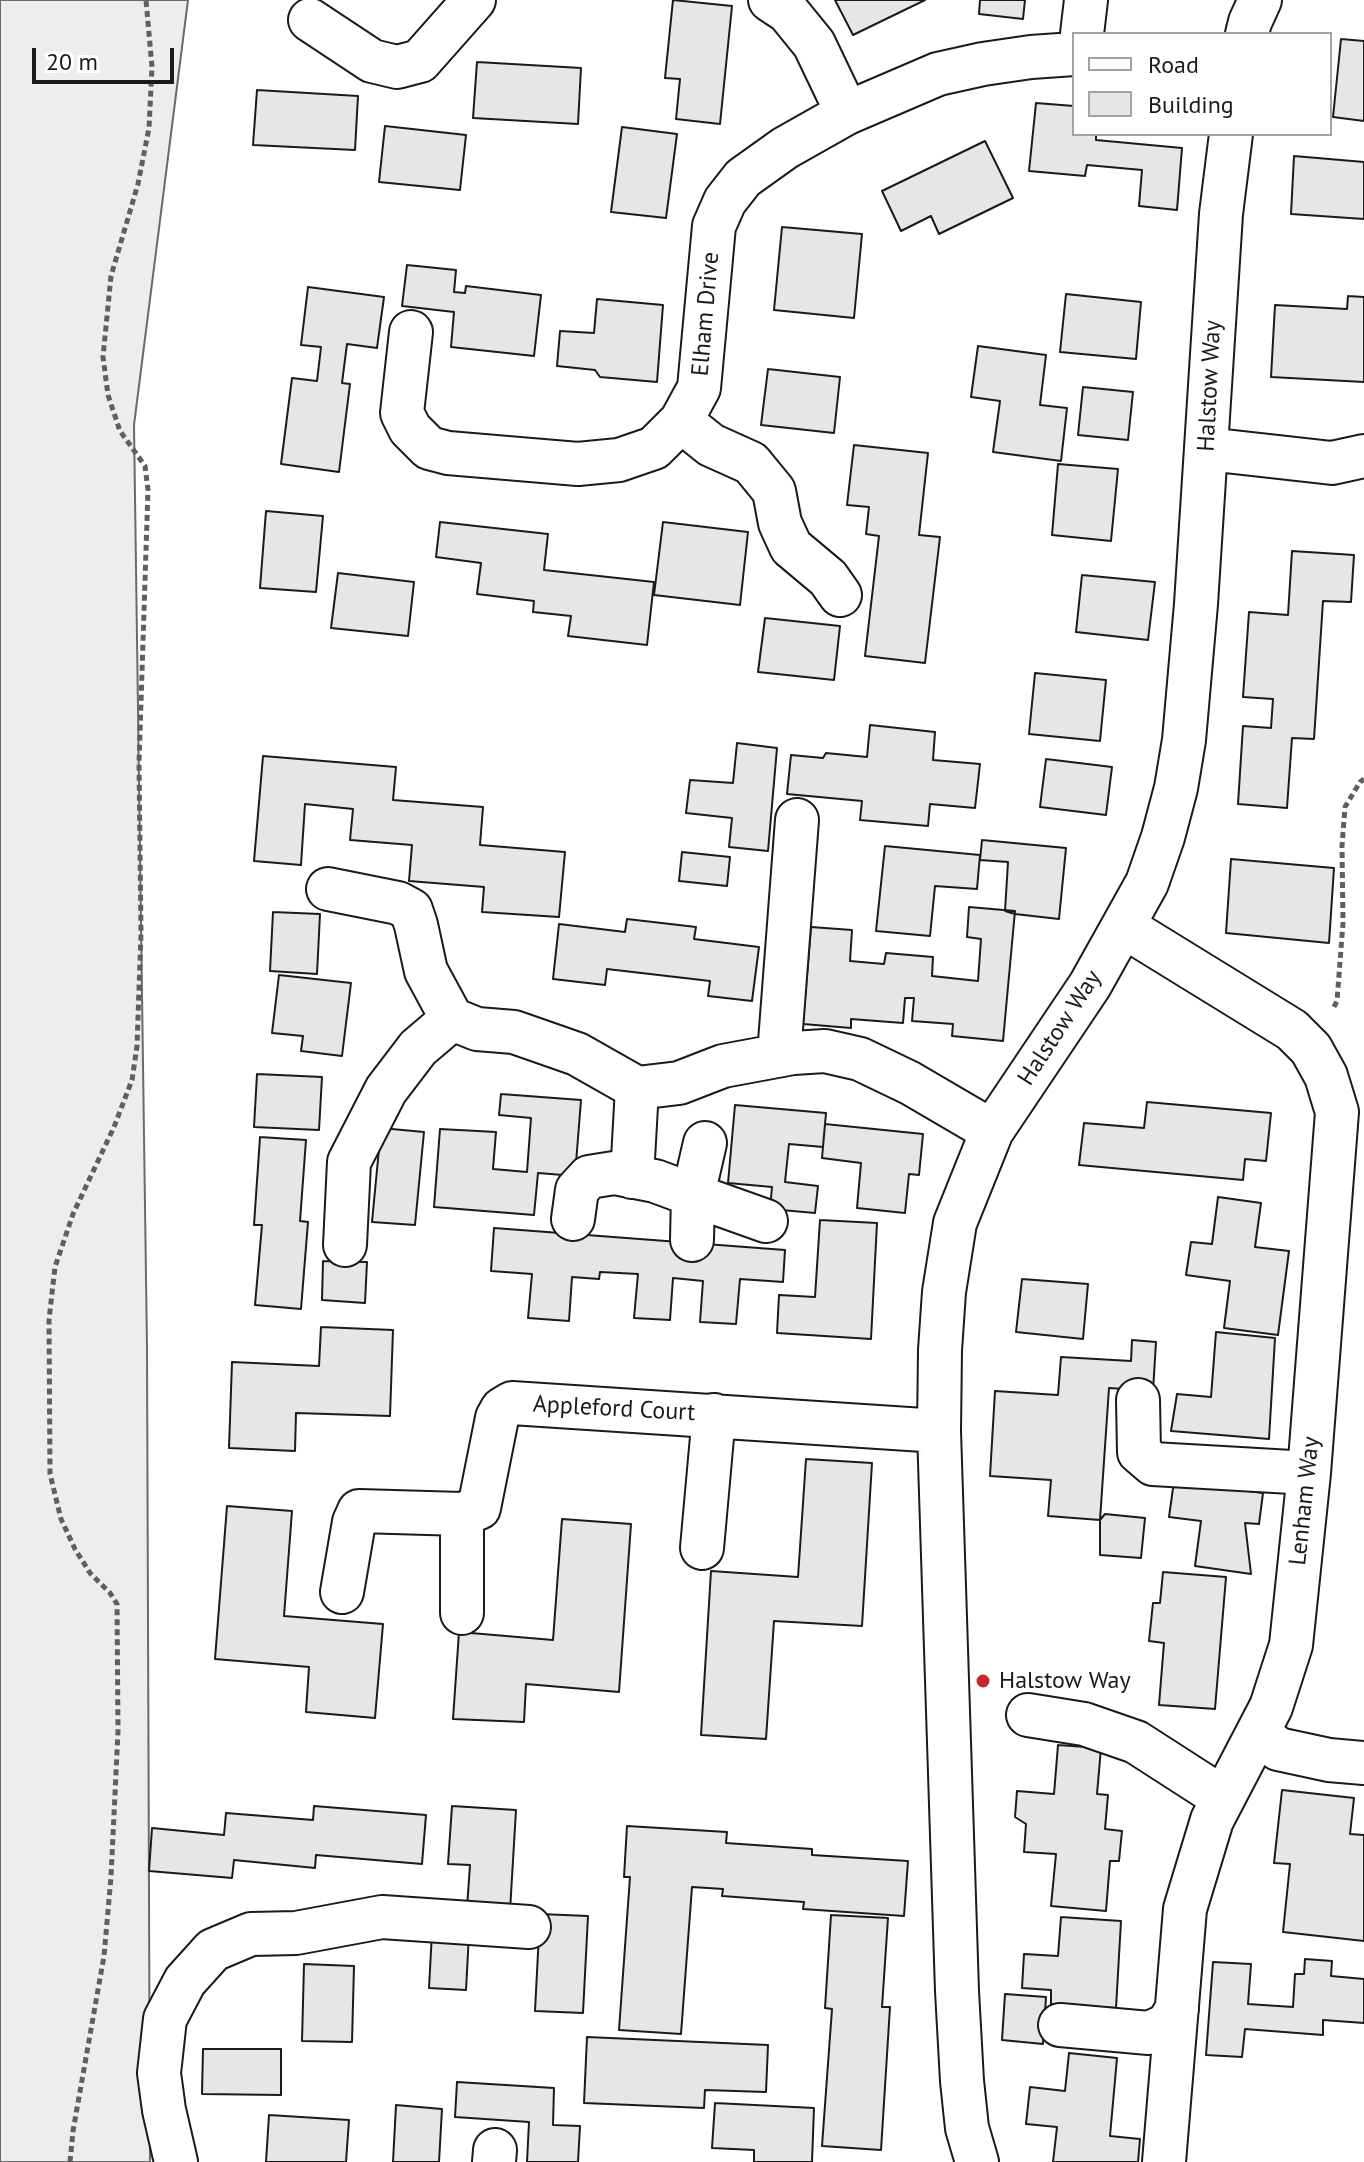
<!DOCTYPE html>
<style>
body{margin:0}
#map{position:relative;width:1364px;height:2162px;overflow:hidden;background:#fff;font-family:"PT Sans",sans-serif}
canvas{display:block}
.legend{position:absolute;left:1072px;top:32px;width:260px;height:104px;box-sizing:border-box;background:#fff;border:2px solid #a3a3a3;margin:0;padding:10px 14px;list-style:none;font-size:24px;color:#1a1a1a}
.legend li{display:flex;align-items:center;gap:16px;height:40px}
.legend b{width:40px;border:2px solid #a3a3a3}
.scale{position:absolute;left:32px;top:48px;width:142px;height:36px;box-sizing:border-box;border:4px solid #1a1a1a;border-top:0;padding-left:10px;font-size:24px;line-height:28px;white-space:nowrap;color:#1a1a1a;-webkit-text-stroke:6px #fff;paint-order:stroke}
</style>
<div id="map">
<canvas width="1364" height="2162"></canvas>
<ul class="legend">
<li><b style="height:10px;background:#fff"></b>Road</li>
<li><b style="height:22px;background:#e6e6e6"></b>Building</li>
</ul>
<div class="scale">20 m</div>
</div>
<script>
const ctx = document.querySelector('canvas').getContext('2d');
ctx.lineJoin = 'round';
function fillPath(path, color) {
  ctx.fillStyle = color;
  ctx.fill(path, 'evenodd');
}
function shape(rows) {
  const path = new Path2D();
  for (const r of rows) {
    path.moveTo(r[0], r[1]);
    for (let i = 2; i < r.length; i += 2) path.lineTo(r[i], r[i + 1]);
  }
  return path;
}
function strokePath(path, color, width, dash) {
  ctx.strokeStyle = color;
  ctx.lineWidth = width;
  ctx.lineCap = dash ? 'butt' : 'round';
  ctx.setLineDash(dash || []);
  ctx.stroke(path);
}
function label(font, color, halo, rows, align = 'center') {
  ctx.font = font + ' "PT Sans",sans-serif';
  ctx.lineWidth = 6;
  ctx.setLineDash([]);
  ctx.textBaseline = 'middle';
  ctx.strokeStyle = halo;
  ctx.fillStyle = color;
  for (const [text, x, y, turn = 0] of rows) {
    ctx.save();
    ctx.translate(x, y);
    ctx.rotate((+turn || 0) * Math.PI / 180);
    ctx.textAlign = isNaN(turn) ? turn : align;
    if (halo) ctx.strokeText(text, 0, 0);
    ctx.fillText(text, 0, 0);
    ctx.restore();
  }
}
const built = shape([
 [0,0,188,0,134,425,147,1348,150,2162,0,2162,0,0]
]);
fillPath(built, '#ededed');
strokePath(built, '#6a6a6a', 2);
const building = shape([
 [673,0,732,6,720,124,676,119,680,79,665,78,673,0],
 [835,0,925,0,853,35,835,0],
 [980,0,1025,0,1023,19,979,14,980,0],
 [1341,39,1364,41,1364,121,1333,117,1341,39],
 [477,62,581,68,578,124,473,118,477,62],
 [257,90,358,96,355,150,253,145,257,90],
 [1036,103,1074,106,1074,134,1096,134,1096,140,1182,148,1177,210,1139,206,1142,170,1087,165,1085,176,1029,171,1036,103],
 [385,126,466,135,460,190,379,182,385,126],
 [622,127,677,134,666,218,611,212,622,127],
 [985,141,1013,198,939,234,931,216,901,231,882,191,985,141],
 [1294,156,1364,162,1364,219,1291,214,1294,156],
 [782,227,862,234,854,318,774,310,782,227],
 [407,265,456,270,454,292,465,293,466,286,541,295,534,356,451,347,454,312,402,306,407,265],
 [308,287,384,297,377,348,347,344,342,383,350,384,339,472,281,464,292,378,317,381,321,347,301,345,308,287],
 [1066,294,1141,302,1136,359,1060,352,1066,294],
 [1348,296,1364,297,1364,382,1271,377,1275,305,1347,309,1348,296],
 [597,299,663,305,657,382,600,377,595,370,557,366,560,331,594,333,597,299],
 [978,346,1046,355,1040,405,1067,408,1061,461,993,452,1000,401,971,397,978,346],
 [768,369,840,377,834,433,761,425,768,369],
 [1083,387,1133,392,1128,440,1078,435,1083,387],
 [854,445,928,453,919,535,940,537,925,663,865,656,879,536,866,534,869,507,847,505,854,445],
 [1058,464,1118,469,1111,541,1052,535,1058,464],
 [266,511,323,516,316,592,260,588,266,511],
 [440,522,548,534,544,570,654,582,647,645,568,636,571,616,533,612,534,601,477,594,481,563,436,557,440,522],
 [663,522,748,532,740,605,654,595,663,522],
 [1292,551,1354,555,1351,602,1323,601,1314,739,1292,738,1287,808,1238,804,1243,726,1271,728,1273,699,1243,697,1249,612,1288,615,1292,551],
 [338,573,414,582,408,636,331,628,338,573],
 [1082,575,1155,582,1148,640,1076,632,1082,575],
 [765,618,840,626,834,680,758,672,765,618],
 [1035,673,1106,680,1100,741,1029,734,1035,673],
 [870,725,935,732,933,760,980,764,975,808,930,804,928,826,860,820,862,801,787,794,791,755,823,758,826,753,867,757,870,725],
 [737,743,777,748,768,851,729,847,732,818,686,813,690,780,733,783,737,743],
 [263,756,396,767,393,800,483,807,480,845,565,852,559,917,482,912,484,887,409,881,412,845,350,840,353,809,305,804,301,865,254,861,263,756],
 [1046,759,1112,767,1106,815,1040,807,1046,759],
 [982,840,1066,848,1059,919,1015,914,1005,911,1008,862,980,860,982,840],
 [885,846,980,855,977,889,935,886,930,936,876,931,885,846],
 [682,852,730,857,727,886,679,881,682,852],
 [1231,859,1334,868,1329,943,1226,933,1231,859],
 [969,907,1015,911,1003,1041,952,1036,953,1024,912,1021,914,998,905,998,903,1023,851,1019,851,1028,803,1024,811,927,852,930,850,961,884,964,886,953,933,957,932,976,978,981,981,939,967,937,969,907],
 [273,912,320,914,317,974,270,971,273,912],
 [627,919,696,927,694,939,759,947,752,1001,708,996,710,981,607,969,605,985,553,979,559,924,625,932,627,919],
 [279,975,351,983,342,1056,301,1051,303,1036,272,1033,279,975],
 [257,1074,322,1077,319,1130,254,1127,257,1074],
 [501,1094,581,1100,575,1176,538,1173,534,1215,434,1207,440,1129,496,1132,493,1169,527,1172,531,1118,499,1115,501,1094],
 [1147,1102,1271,1113,1266,1161,1245,1159,1243,1180,1079,1165,1084,1123,1144,1128,1147,1102],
 [735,1105,826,1113,823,1147,789,1144,785,1182,818,1186,815,1213,770,1209,772,1187,728,1183,735,1105],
 [825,1124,923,1134,919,1175,909,1174,905,1213,857,1208,861,1163,822,1158,825,1124],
 [381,1128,424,1132,415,1225,372,1222,381,1128],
 [260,1137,306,1140,300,1221,308,1222,301,1309,255,1305,262,1225,254,1225,260,1137],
 [1218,1197,1261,1203,1255,1247,1289,1251,1278,1335,1224,1328,1230,1281,1186,1275,1191,1242,1212,1244,1218,1197],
 [820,1220,877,1223,871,1339,777,1333,779,1295,815,1297,820,1220],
 [494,1228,785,1250,783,1282,740,1279,736,1324,700,1322,703,1281,673,1278,670,1320,634,1318,638,1274,600,1272,599,1279,572,1277,569,1321,528,1318,532,1274,491,1271,494,1228],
 [323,1261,367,1262,365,1303,322,1300,323,1261],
 [1022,1279,1088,1284,1083,1339,1016,1332,1022,1279],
 [321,1327,393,1330,390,1416,296,1413,295,1451,229,1448,232,1362,319,1366,321,1327],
 [1216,1332,1275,1338,1269,1439,1171,1431,1177,1394,1211,1397,1216,1332],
 [1132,1340,1156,1342,1153,1391,1109,1388,1100,1520,1048,1516,1051,1480,990,1476,995,1391,1058,1395,1061,1357,1131,1361,1132,1340],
 [806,1459,872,1463,862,1626,774,1621,766,1739,701,1735,711,1571,798,1577,806,1459],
 [1174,1481,1263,1493,1259,1524,1245,1523,1251,1574,1195,1566,1201,1521,1169,1517,1174,1481],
 [227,1506,292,1511,284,1616,383,1624,375,1718,306,1712,309,1667,215,1659,227,1506],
 [1105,1514,1145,1518,1141,1558,1100,1555,1100,1520,1105,1514],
 [562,1519,631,1524,619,1692,526,1684,524,1722,453,1719,459,1632,553,1640,562,1519],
 [1163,1572,1226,1577,1215,1709,1159,1705,1164,1643,1149,1641,1153,1603,1160,1603,1163,1572],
 [1058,1745,1101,1748,1097,1794,1108,1795,1105,1829,1122,1831,1119,1861,1110,1861,1106,1911,1051,1906,1056,1854,1024,1852,1026,1824,1015,1817,1017,1791,1054,1794,1058,1745],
 [1282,1790,1354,1798,1350,1834,1364,1835,1364,1941,1283,1932,1290,1864,1274,1863,1282,1790],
 [314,1806,426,1815,422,1864,316,1855,315,1868,234,1860,232,1878,149,1871,152,1828,224,1835,226,1813,313,1820,314,1806],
 [452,1806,516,1810,510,1911,467,1908,470,1865,448,1864,452,1806],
 [627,1826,727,1832,726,1843,812,1849,812,1855,908,1861,904,1916,803,1909,804,1902,722,1896,723,1889,692,1887,681,2034,619,2030,630,1877,624,1877,627,1826],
 [540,1914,588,1916,583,2013,535,2011,540,1914],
 [831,1915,888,1918,882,2007,890,2007,881,2150,822,2146,832,2009,825,2008,831,1915],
 [1061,1917,1121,1921,1116,2008,1051,2004,1051,1990,1022,1988,1024,1954,1058,1956,1061,1917],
 [432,1932,469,1934,466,1990,429,1988,432,1932],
 [1305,1959,1332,1961,1331,1976,1364,1979,1364,2023,1323,2020,1323,2035,1245,2029,1242,2057,1206,2055,1213,1962,1251,1964,1248,2004,1293,2007,1295,1974,1304,1974,1305,1959],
 [304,1964,354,1966,352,2042,302,2041,304,1964],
 [1005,1994,1046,1997,1043,2044,1002,2040,1005,1994],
 [587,2037,768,2045,766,2092,705,2090,704,2108,584,2103,587,2037],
 [203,2049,281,2049,281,2095,202,2094,203,2049],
 [1069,2053,1117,2058,1110,2136,1140,2139,1138,2162,1053,2162,1057,2127,1026,2124,1030,2087,1065,2091,1069,2053],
 [457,2082,554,2088,553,2125,580,2126,578,2162,527,2162,529,2122,455,2117,457,2082],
 [715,2103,814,2108,812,2162,754,2162,754,2150,712,2148,715,2103],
 [396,2105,442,2109,439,2162,393,2162,396,2105],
 [269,2115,349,2120,346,2162,266,2162,269,2115]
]);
fillPath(building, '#e6e6e6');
strokePath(building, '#1a1a1a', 2);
const minor = shape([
 [770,0,788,12,814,44,847,113],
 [310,20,372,61,397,67,420,61,474,0],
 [1082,34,1086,0],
 [1247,34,1250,22,1260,0],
 [411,332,402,413,410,429,429,448,448,453,578,464,619,460,654,448,681,421,699,388,714,226,725,201,743,178,785,148,847,113,938,74,983,64,1031,57,1074,54],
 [681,421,711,445,751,463,774,491,780,523,791,547,828,578,840,595],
 [1207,449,1332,463,1364,456],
 [328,889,398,903,411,910,416,925,426,971,452,1019],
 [1123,926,1292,1030,1311,1049,1326,1076,1337,1112,1309,1473,1291,1645,1271,1707,1212,1820,1185,1909,1164,2162],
 [779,1055,797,820],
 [632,1177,637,1088],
 [573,1219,577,1190,589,1177,614,1173,655,1181,693,1195,705,1143],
 [692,1240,693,1195,766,1221],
 [345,1245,349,1162,386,1090,418,1048,452,1019,477,1029,514,1032,577,1054,637,1088,679,1083,723,1066,793,1053,825,1051,860,1059,910,1083,992,1131],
 [1138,1400,1139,1452,1153,1464,1309,1473],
 [702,1548,714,1415],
 [342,1592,354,1522,359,1511,462,1514,479,1508,497,1418,502,1409,512,1403,939,1431],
 [462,1613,462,1514],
 [1028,1715,1084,1724,1136,1742,1223,1798],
 [1259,1733,1278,1749,1329,1760,1364,1763],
 [1060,2025,1149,2033,1167,2025,1177,2009],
 [176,2162,164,2110,159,2073,165,2019,185,1981,213,1950,251,1934,296,1933,382,1917,529,1927],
 [494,2162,495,2150],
 [977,2162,967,2128,962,2081,957,1991,939,1431,940,1350,944,1292,955,1223,992,1131,1090,985,1123,926,1147,883,1163,837,1176,788,1184,740,1196,604,1221,214,1231,134]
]);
strokePath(minor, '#1a1a1a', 46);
strokePath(shape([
 [1334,1007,1337,1001,1343,923,1342,846,1345,807,1360,782,1364,779],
 [70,2162,73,2131,104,1956,111,1877,118,1731,117,1604,110,1593,90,1573,75,1549,61,1519,50,1474,49,1320,55,1267,73,1214,114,1127,132,1080,137,1046,141,934,139,763,148,490,145,466,120,431,108,395,103,357,111,276,138,184,149,128,152,67,146,0]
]), '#5f5f5f', 5, [6, 4]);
strokePath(minor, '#fff', 42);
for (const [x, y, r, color] of [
 [983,1681,8,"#c62828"]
]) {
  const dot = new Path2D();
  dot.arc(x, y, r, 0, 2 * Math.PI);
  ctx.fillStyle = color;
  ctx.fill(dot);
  strokePath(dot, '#fff', 3);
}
label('24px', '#1a1a1a', '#fff', [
 ["Elham Drive",706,314,-85],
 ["Halstow Way",1210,386,-87],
 ["Halstow Way",1060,1028,-57],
 ["Appleford Court",614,1409,3],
 ["Lenham Way",1305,1501,-84]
]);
label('24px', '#1a1a1a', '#fff', [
 ["Halstow Way",999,1681]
], 'left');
</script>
